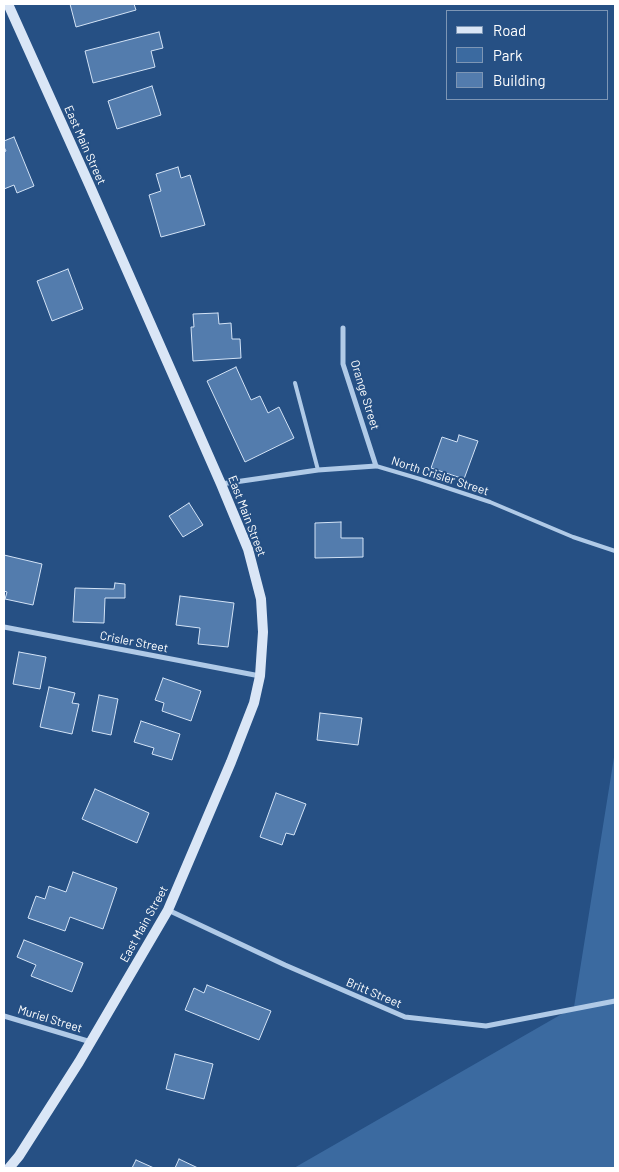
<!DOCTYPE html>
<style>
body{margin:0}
#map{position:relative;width:619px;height:1172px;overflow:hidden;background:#265084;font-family:Barlow,sans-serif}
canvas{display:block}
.frame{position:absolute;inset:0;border:5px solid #fff;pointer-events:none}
.legend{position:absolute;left:446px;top:10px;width:162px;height:90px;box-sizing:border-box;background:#265084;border:1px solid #7d96b5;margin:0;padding:6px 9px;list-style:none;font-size:15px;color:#fff}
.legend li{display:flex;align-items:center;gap:10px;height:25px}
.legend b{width:25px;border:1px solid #7d96b5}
</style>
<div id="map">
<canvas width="619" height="1172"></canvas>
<div class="frame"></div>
<ul class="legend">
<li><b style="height:6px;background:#dae6f6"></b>Road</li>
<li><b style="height:14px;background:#3b6aa0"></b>Park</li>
<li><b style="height:14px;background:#537cad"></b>Building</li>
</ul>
</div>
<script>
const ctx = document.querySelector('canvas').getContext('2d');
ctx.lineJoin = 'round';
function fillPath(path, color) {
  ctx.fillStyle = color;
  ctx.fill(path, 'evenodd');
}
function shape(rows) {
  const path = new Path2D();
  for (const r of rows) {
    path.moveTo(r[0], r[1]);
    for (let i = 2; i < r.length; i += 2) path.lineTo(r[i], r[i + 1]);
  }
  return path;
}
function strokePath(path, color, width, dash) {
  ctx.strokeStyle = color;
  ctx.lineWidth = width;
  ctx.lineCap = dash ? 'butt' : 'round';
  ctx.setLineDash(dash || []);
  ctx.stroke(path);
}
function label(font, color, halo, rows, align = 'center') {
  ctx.font = font + ' Barlow,sans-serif';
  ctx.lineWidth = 4;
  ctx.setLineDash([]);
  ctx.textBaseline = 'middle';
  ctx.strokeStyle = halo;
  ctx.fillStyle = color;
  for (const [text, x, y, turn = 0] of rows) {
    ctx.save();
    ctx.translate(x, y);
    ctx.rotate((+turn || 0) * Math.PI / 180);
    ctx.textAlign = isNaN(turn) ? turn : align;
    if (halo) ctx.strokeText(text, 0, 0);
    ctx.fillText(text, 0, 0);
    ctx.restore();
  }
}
fillPath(shape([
 [615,751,615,1168,294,1168,574,1007]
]), '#3b6aa0');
const building = shape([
 [70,4,134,4,136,10,76,27,70,4],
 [159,32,163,48,151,51,155,67,93,83,85,51,159,32],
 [152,86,161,115,117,129,108,101,152,86],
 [14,137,34,186,17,193,14,185,4,189,4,152,6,151,4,147,4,141,14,137],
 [178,167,181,178,190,175,205,225,161,237,149,195,161,191,156,174,178,167],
 [68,269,83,309,52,321,37,281,68,269],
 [218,313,219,324,231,323,232,339,240,339,241,358,193,361,191,327,194,327,193,314,218,313],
 [236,367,251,400,260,396,268,413,279,407,294,438,245,462,207,381,236,367],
 [459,435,478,441,464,479,431,468,442,437,457,442,459,435],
 [189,503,203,525,183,537,169,516,189,503],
 [341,522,341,538,363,538,363,557,315,558,315,523,341,522],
 [4,555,42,564,33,605,5,599,7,592,4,591,4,555],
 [115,583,125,584,125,598,105,598,104,623,73,622,75,588,114,589,115,583],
 [180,596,234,603,228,647,198,644,200,628,176,625,180,596],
 [19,652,46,657,40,689,13,684,19,652],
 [163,678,201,691,191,721,162,711,164,703,155,700,163,678],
 [49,687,75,693,72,703,79,704,72,734,40,727,49,687],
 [99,695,118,699,111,735,92,731,99,695],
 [320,713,362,718,358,745,317,740,320,713],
 [141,721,180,734,172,760,152,754,154,748,134,742,141,721],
 [95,789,149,813,137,843,82,819,95,789],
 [276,793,306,804,294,835,286,833,282,845,260,837,276,793],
 [73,872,117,888,103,929,70,917,65,931,28,918,36,896,45,899,49,886,66,892,73,872],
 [24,940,83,963,72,992,31,976,36,965,17,957,24,940],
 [207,985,271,1011,259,1040,185,1010,194,988,204,993,207,985],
 [175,1054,213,1064,204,1099,166,1089,175,1054],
 [179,1159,198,1168,175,1168,179,1159],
 [136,1160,154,1168,132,1168,136,1160]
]);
fillPath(building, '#537cad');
strokePath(building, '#d3e3f6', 1);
strokePath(shape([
 [295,383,318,470],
 [376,466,420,479,490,502,573,537,615,551]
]), '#b0cae7', 4);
strokePath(shape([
 [221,484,318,470,376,466,343,364,343,328],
 [4,627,260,676],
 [168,910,285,965,405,1017,486,1026,615,1001],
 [4,1016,91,1042]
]), '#b0cae7', 5);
strokePath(shape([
 [8,4,89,184,221,484,248,549,261,599,263,632,260,676,254,703,231,762,168,910,79,1062,19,1156,9,1168]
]), '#dae6f6', 10);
label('12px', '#fff', '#265084', [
 ["East Main Street",85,145,66],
 ["Orange Street",365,395,73],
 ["North Crisler Street",440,476,18],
 ["East Main Street",247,516,69],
 ["Crisler Street",134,642,11],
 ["East Main Street",144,924,-61],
 ["Britt Street",374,993,23],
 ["Muriel Street",50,1019,17]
]);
</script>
